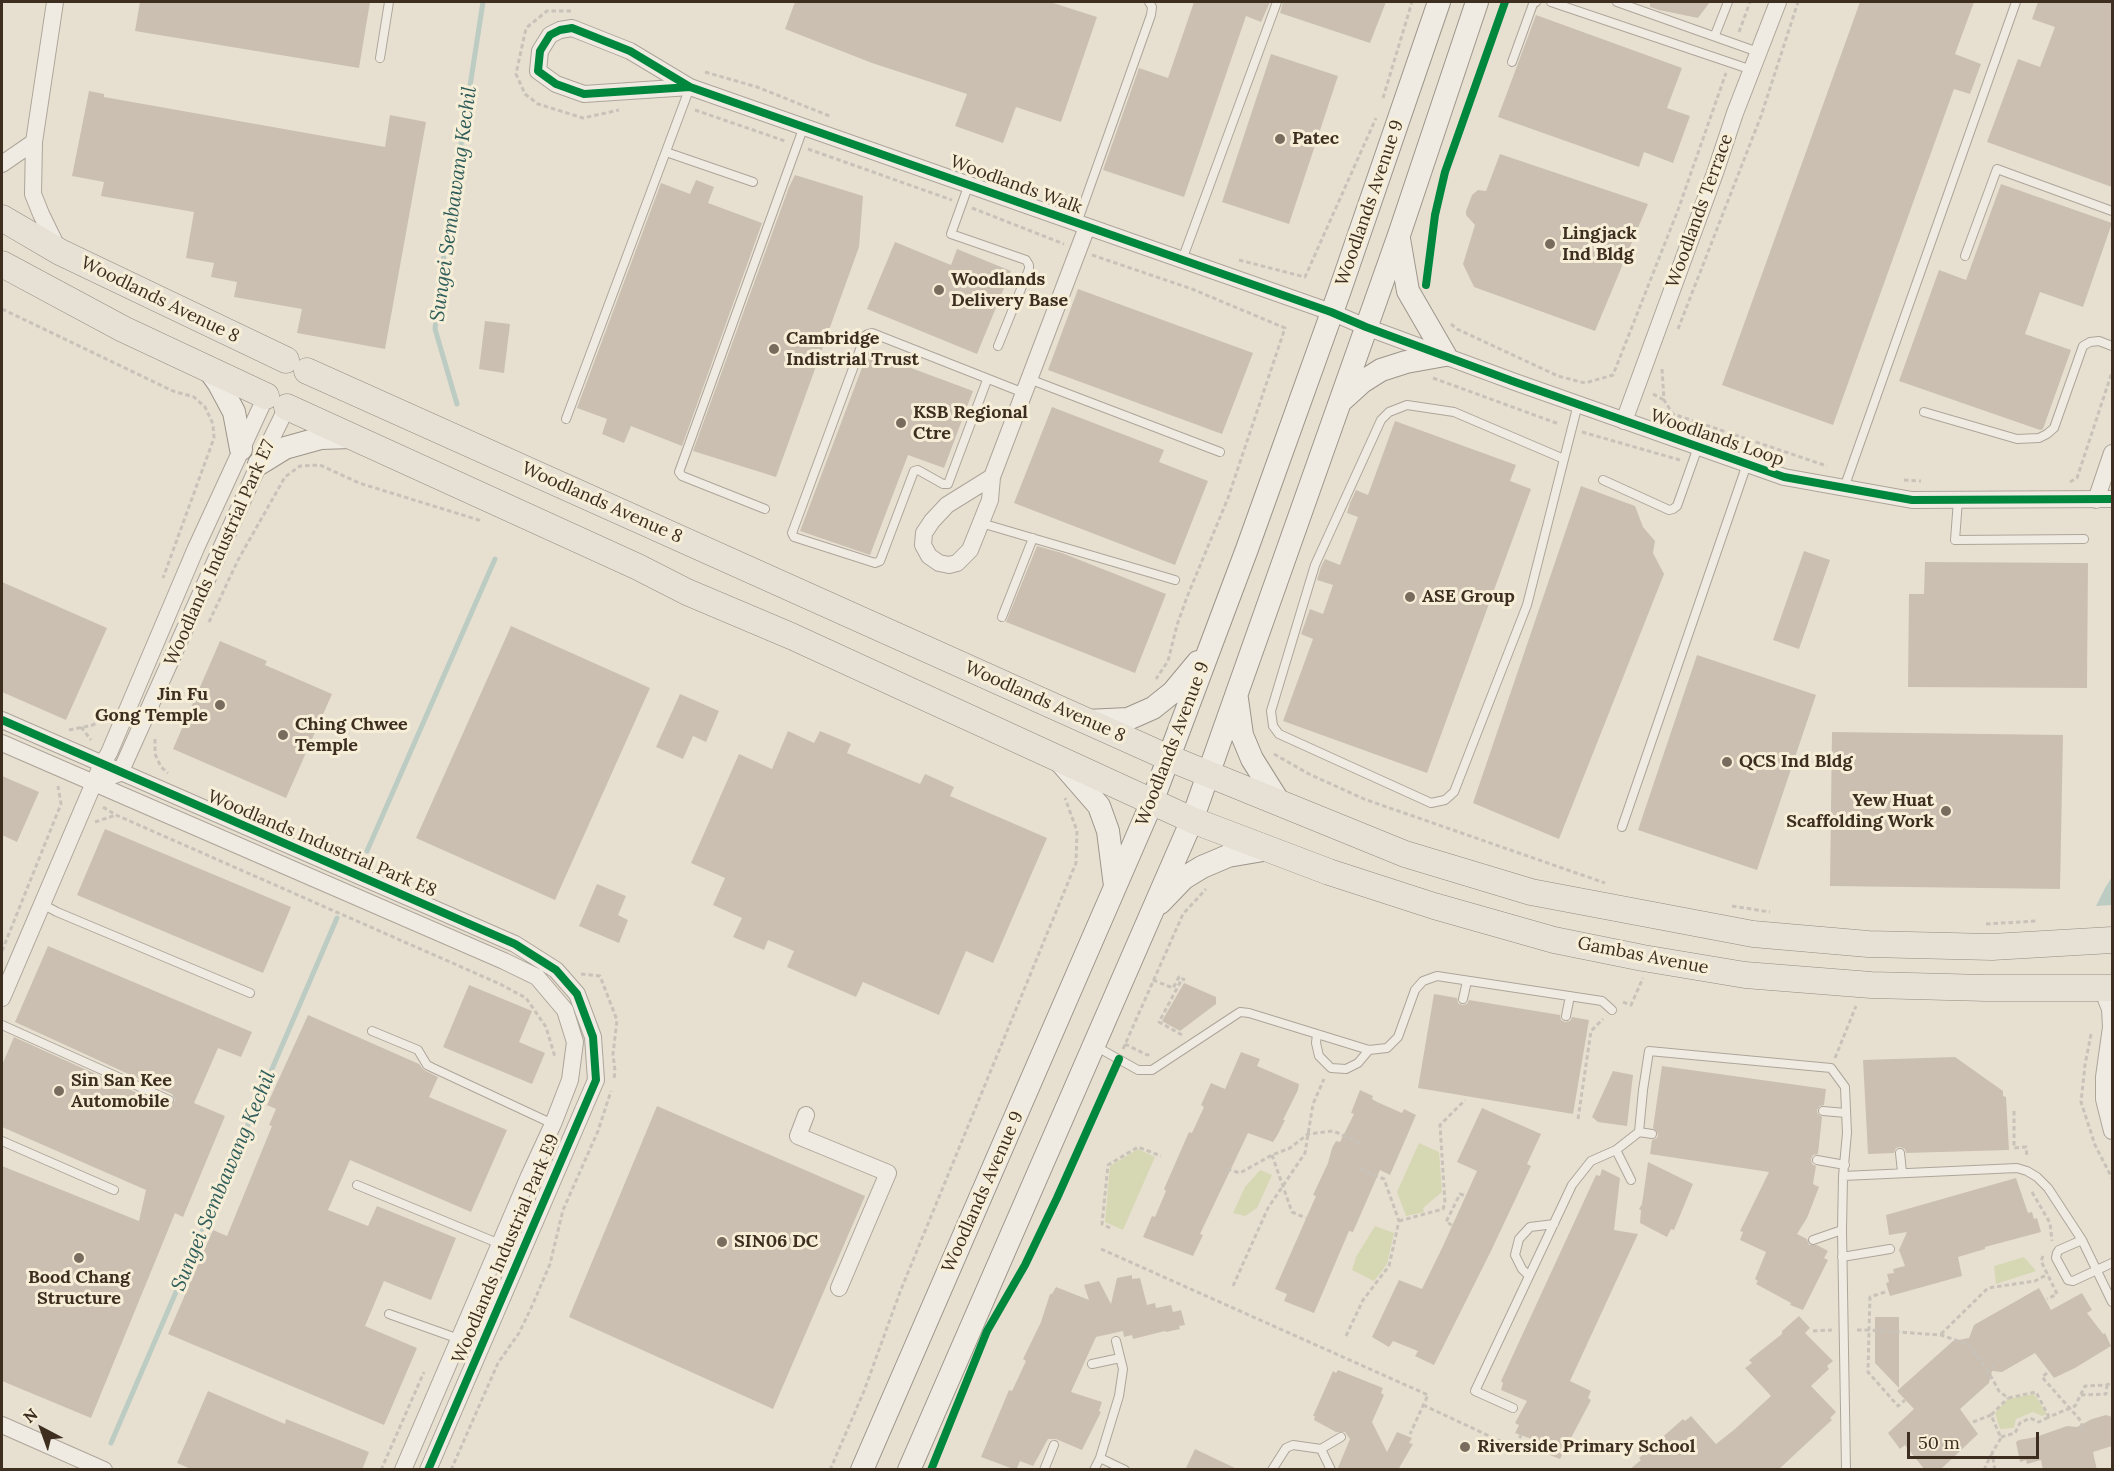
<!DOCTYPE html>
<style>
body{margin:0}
#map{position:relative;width:2114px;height:1471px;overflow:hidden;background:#e7e0d1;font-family:Lora,serif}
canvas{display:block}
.frame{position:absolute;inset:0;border:3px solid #3d2e20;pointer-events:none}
.north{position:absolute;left:12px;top:1399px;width:60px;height:60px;-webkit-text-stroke:4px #f7eed8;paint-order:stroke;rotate:319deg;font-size:16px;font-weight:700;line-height:24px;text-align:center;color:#3d2e20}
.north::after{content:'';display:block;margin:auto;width:21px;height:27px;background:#3d2e20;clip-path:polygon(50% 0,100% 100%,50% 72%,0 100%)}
.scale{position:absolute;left:1907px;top:1432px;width:132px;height:27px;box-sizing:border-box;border:3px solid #3d2e20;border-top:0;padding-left:8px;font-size:18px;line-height:21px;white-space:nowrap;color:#3d2e20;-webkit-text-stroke:4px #f7eed8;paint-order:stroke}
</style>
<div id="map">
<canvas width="2114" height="1471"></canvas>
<div class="frame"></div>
<div class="north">N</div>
<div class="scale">50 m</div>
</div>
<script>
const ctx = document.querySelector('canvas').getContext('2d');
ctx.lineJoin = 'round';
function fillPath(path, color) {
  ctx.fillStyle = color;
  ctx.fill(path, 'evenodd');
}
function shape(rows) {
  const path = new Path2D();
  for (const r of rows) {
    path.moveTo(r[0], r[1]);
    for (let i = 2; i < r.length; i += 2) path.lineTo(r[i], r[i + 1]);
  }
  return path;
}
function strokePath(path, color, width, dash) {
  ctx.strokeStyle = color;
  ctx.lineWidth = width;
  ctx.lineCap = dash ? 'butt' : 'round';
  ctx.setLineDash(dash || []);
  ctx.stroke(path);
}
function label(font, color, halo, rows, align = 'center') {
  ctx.font = font + ' Lora,serif';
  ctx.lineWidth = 6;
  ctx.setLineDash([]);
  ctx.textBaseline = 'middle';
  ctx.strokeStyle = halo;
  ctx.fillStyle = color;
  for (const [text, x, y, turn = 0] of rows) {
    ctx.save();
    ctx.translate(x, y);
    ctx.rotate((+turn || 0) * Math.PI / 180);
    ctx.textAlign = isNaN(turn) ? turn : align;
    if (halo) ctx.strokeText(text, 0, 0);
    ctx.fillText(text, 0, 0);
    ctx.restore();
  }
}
fillPath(shape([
 [1419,1143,1439,1152,1442,1192,1423,1208,1424,1212,1406,1216,1397,1192],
 [1138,1149,1155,1157,1123,1230,1105,1222,1110,1166],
 [1260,1170,1272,1175,1257,1208,1245,1216,1233,1213,1245,1187],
 [1375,1226,1394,1233,1387,1264,1374,1281,1352,1270,1356,1257],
 [2024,1257,2036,1271,1996,1284,1994,1266],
 [2034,1394,2047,1414,2042,1416,2033,1412,2016,1419,2014,1428,2000,1429,1995,1413,2008,1399]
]), '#d6d7b3');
fillPath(shape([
 [2112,877,2112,905,2096,906,2105,888]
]), '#bcccc2');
strokePath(shape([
 [457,404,435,329,444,254,483,2],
 [367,851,495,559],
 [111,1443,337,918]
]), '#bcccc2', 5);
fillPath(shape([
 [140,2,370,2,359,68,135,31],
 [795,2,1050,2,1097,17,1061,122,1016,107,1003,143,955,126,967,94,872,63,785,29],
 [1194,2,1270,2,1261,22,1246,16,1184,197,1103,170,1139,68,1168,78],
 [1283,2,1386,2,1370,43,1280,13],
 [1650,2,1710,2,1698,18,1659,10,1650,7],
 [1860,2,1974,2,1955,54,1981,64,1970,94,1954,89,1833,425,1722,385],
 [2038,2,2112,2,2112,187,1987,142,2018,59,2040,67,2055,27,2032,19],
 [1536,15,1682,68,1667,108,1690,116,1673,163,1644,152,1639,167,1498,117],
 [1271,54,1338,76,1289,224,1222,202],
 [89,91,104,94,104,97,385,147,390,115,426,122,385,349,297,333,302,309,234,297,237,282,211,277,214,263,186,258,194,212,101,196,104,182,72,176],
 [1500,154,1648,204,1595,331,1474,287,1463,264,1475,225,1466,215,1466,211,1472,195,1478,190,1486,191],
 [795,175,863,196,859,247,776,477,693,451,789,187],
 [696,180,714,187,708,203,762,223,682,446,631,426,624,443,602,434,607,419,577,408,661,183,690,194],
 [2001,184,2112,223,2083,307,2040,292,2025,334,2071,350,2043,429,2040,430,1899,381,1939,270,1966,280],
 [895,242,951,265,957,249,1011,271,977,354,867,309],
 [1078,289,1253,353,1222,434,1048,370],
 [485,321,510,324,504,373,479,369],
 [868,352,973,391,944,468,908,455,870,555,800,531],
 [1052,407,1164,450,1159,462,1208,481,1175,565,1014,503],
 [1395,421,1516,465,1510,481,1531,489,1427,773,1283,721,1313,639,1301,634,1310,609,1323,614,1333,585,1317,580,1321,567,1325,559,1340,565,1358,517,1347,513,1350,503,1356,490,1368,495],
 [1581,486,1635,506,1643,527,1655,541,1653,553,1664,574,1559,839,1473,803],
 [1037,546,1062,553,1166,594,1135,673,1006,622],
 [1804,551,1830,560,1799,649,1773,640],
 [1925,562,2088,563,2087,688,1908,687,1909,594,1924,594],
 [2,582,107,628,66,720,2,692],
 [511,626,650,688,555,900,416,838],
 [220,641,267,661,265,665,332,694,286,798,173,749],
 [1697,655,1816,695,1757,870,1638,830],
 [680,694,719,711,706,742,693,736,683,759,656,747],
 [788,731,814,743,820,731,851,744,847,753,920,784,925,774,954,787,950,796,1047,838,993,963,966,951,939,1015,863,982,856,997,787,967,794,951,768,940,764,950,733,937,742,918,713,905,725,878,691,863,739,754,772,769],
 [1832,732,2063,735,2060,889,1830,886],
 [2,776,39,792,17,842,2,835],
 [105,829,291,907,263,973,77,895],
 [597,884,626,896,618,915,628,920,619,943,579,926],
 [48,946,252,1032,241,1057,218,1048,194,1103,225,1116,183,1217,175,1213,91,1418,2,1381,2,1166,139,1221,146,1190,2,1127,2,1065,14,1037,166,1106,172,1105,175,1100,172,1094,15,1022],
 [1184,983,1216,997,1216,1004,1180,1031,1162,1021],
 [469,985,532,1011,519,1042,545,1053,532,1084,443,1047],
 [1434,994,1457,998,1458,1003,1462,1005,1467,1004,1469,1000,1560,1015,1561,1020,1565,1022,1570,1021,1572,1017,1589,1020,1573,1114,1418,1088],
 [308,1015,419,1064,424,1070,438,1077,429,1097,507,1130,471,1212,350,1160,328,1210,368,1226,377,1206,456,1238,431,1300,384,1281,365,1326,417,1348,384,1425,168,1334,213,1230,227,1236,272,1126,269,1125,276,1109,267,1105],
 [1241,1052,1260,1059,1257,1066,1299,1084,1298,1090,1283,1120,1285,1120,1278,1134,1273,1142,1248,1133,1200,1234,1203,1235,1193,1256,1143,1237,1152,1216,1155,1217,1166,1191,1164,1189,1189,1132,1192,1133,1204,1107,1201,1105,1211,1083,1225,1089],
 [1955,1057,2003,1091,2003,1096,2006,1097,2009,1150,1906,1153,1905,1149,1900,1147,1896,1148,1894,1153,1868,1154,1863,1060],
 [1662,1066,1826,1089,1824,1105,1820,1106,1817,1110,1818,1114,1822,1117,1818,1154,1813,1155,1811,1159,1812,1164,1816,1166,1813,1184,1819,1187,1807,1218,1797,1234,1807,1239,1809,1245,1817,1245,1828,1251,1824,1258,1828,1260,1803,1310,1790,1305,1791,1303,1756,1284,1758,1281,1755,1279,1766,1252,1740,1240,1743,1232,1740,1231,1769,1172,1650,1154,1652,1140,1657,1138,1658,1134,1653,1128],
 [1613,1071,1633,1075,1627,1126,1598,1122,1592,1117],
 [1360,1090,1373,1096,1372,1099,1377,1102,1402,1113,1404,1109,1416,1115,1390,1175,1380,1170,1353,1232,1349,1231,1314,1313,1284,1301,1287,1294,1275,1289,1316,1196,1313,1195,1328,1163,1332,1148,1336,1141,1340,1142,1354,1114,1351,1113],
 [657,1106,865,1196,773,1409,569,1317],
 [1482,1108,1541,1134,1527,1164,1531,1166,1491,1251,1434,1365,1415,1356,1418,1351,1393,1341,1389,1347,1372,1337,1399,1280,1422,1289,1443,1246,1477,1171,1457,1162],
 [1648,1162,1693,1184,1674,1230,1671,1229,1667,1237,1640,1223,1641,1210,1639,1209,1642,1204],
 [1602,1169,1620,1178,1614,1230,1638,1234,1570,1381,1591,1391,1588,1398,1591,1400,1571,1438,1566,1452,1564,1451,1560,1459,1547,1454,1551,1446,1515,1433,1519,1425,1515,1423,1527,1401,1501,1390,1503,1383,1501,1381,1596,1175,1600,1176],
 [2016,1178,2028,1213,2032,1212,2034,1219,2037,1218,2041,1232,1985,1247,1985,1249,1958,1257,1962,1276,1890,1296,1886,1283,1889,1282,1887,1274,1894,1273,1893,1269,1905,1266,1899,1250,1907,1232,1889,1235,1886,1215],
 [1132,1275,1132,1279,1140,1278,1147,1305,1155,1303,1156,1308,1171,1305,1173,1312,1181,1310,1185,1325,1179,1326,1180,1329,1166,1332,1165,1331,1133,1339,1132,1335,1124,1337,1123,1331,1096,1337,1071,1392,1102,1402,1099,1411,1101,1412,1082,1450,1056,1439,1048,1439,1033,1466,1020,1461,1016,1470,981,1457,1009,1390,1012,1391,1026,1361,1023,1359,1041,1322,1050,1294,1052,1294,1056,1287,1089,1300,1084,1285,1099,1281,1111,1304,1117,1278],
 [2039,1288,2051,1310,2082,1293,2092,1310,2087,1313,2103,1334,2105,1333,2111,1346,2075,1368,2054,1378,2035,1353,2002,1372,1992,1371,1989,1383,1960,1409,1978,1434,1940,1470,1925,1470,1905,1445,1900,1449,1888,1433,1914,1409,1897,1391,1953,1341,1969,1338,1974,1325],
 [1799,1316,1810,1328,1805,1333,1833,1361,1827,1366,1829,1369,1811,1386,1836,1412,1830,1418,1832,1420,1821,1430,1778,1470,1629,1470,1641,1460,1639,1458,1683,1419,1685,1421,1691,1416,1716,1444,1735,1429,1771,1396,1745,1368,1752,1363,1749,1360,1782,1334,1782,1331],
 [1875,1317,1899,1317,1899,1388,1875,1363],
 [1338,1370,1383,1388,1381,1393,1384,1395,1372,1422,1387,1452,1397,1432,1412,1438,1409,1443,1413,1444,1398,1470,1337,1470,1350,1439,1345,1432,1336,1432,1314,1420,1315,1416,1313,1416,1333,1371,1336,1373],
 [208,1391,285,1424,286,1419,369,1452,362,1470,193,1470,177,1463],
 [2106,1415,2112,1417,2112,1446,2093,1452,2097,1470,2043,1470,2041,1460,2027,1464,2026,1460,2020,1462,2016,1442,2019,1440,2036,1437,2067,1426,2077,1427,2092,1419],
 [1195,1449,1239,1470,1185,1470]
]), '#cbbfb2');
const service = shape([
 [1551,2,1752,70],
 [1617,2,1758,52],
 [1715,35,1728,2],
 [380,58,389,2],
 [1512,62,1533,4,1536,2],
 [666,152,753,182],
 [969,184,951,234,1026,260,1029,265,1029,269,998,346],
 [1077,223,1151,15,1152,7,1149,2],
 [1965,256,1997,169,2112,211],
 [1182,260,1277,2],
 [1029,379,1220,452],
 [987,380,948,484,943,484,918,470,914,471,880,561,875,563,794,537,792,533,865,336,868,334,872,333,1024,393],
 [1924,412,2017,439,2039,438,2047,434,2054,428,2083,346,2090,342,2099,341,2112,346],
 [566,419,690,87],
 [1564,459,1454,412,1407,405,1389,412,1381,420,1315,565,1271,711,1273,726,1279,734,1431,803,1445,800,1454,792,1527,605,1564,459,1578,404],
 [1603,480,1669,510,1673,509,1677,506,1698,447],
 [1844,488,2016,2],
 [1958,500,1955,540,2084,539],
 [765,509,682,476,679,472,804,126],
 [981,523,1175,580],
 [1002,617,1033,538],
 [1622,827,1747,464],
 [42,904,57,912,250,993],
 [1463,999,1467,981],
 [1566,1016,1570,996],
 [2,1025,169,1100],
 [372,1031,418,1050,427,1065,433,1068,553,1124],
 [1317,1034,1316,1043,1319,1056,1331,1068,1346,1069,1358,1063,1369,1050],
 [1095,1046,1138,1070,1152,1070,1240,1012,1249,1013,1369,1050,1387,1048,1398,1037,1415,990,1423,981,1437,976,1602,1001,1612,1010],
 [1823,1111,1846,1113],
 [1639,1132,1652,1134],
 [2,1141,114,1190],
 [1616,1150,1631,1180],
 [1900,1153,1902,1172],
 [1817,1160,1845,1165],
 [1843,1176,2017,1168,2027,1171,2037,1177,2048,1188,2082,1240,2112,1302],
 [357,1185,500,1244],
 [1813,1240,1842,1230],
 [2082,1240,2059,1250,2057,1253,2056,1258,2068,1280,2073,1281,2112,1263],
 [1842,1257,1890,1249],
 [1529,1276,1522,1269,1515,1255,1519,1239,1530,1227,1554,1224],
 [389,1314,459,1339],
 [1092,1364,1120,1358],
 [1513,1408,1475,1391,1572,1185,1591,1161,1616,1150,1639,1132,1643,1090,1649,1051,1831,1068,1845,1087,1847,1133,1843,1176,1842,1230,1846,1470],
 [1321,1449,1331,1470],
 [1100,1458,1125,1470],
 [1044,1470,1054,1445],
 [1094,1470,1100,1458,1119,1396,1123,1369,1116,1341],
 [1272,1470,1286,1448,1293,1445,1321,1449,1341,1437]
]);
const minor = shape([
 [55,2,34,142,33,194,41,214,58,249],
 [690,87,584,94,556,84,538,71,540,51,550,35,560,30,572,28,630,51,690,87,1331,312,1366,327,1515,382,1784,477,1912,500,2112,499],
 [2,164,34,142],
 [1624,421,1715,173,1735,113,1778,2],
 [992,477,947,505,932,521,924,533,923,545,929,556,939,563,949,565,957,563,970,550,990,500,992,477,1087,227],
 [2096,500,2112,453],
 [2,720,515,944,556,970,577,994,593,1037,596,1080,428,1470],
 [2,743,504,961,537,977,565,1010,575,1042,570,1080,553,1124,529,1176,403,1470],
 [112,776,120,773,259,464,287,407],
 [2102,989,2110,1009,2111,1027,2104,1077,2104,1099,2112,1131],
 [2,998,102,764,109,753,196,548,266,396],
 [806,1115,798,1136,888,1173,839,1288],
 [2,1425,104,1470]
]);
const secondary = shape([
 [207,367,219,384,234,412,241,449],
 [1341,401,1362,382,1381,370,1406,362,1445,355,1408,291,1399,239],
 [259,464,285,448,321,438,351,437],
 [1237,699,1242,735,1252,759,1279,802],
 [1086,721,1128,719,1153,708,1173,692,1198,662],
 [1059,760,1099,806,1108,831,1115,886],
 [1160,903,1184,878,1202,867,1228,856,1269,849],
 [862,1470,1152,802,1247,549,1340,290,1439,2],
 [909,1470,1192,820,1399,235,1477,2]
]);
const primary = shape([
 [2,218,60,252,286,360],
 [2,264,123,329,266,396],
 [307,371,1169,758,1405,854,1531,892,1753,934,1868,944,1992,947,2112,940],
 [287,407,638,567,687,592,791,636,1192,820,1329,872,1434,906,1554,940,1643,958,1745,975,1871,985,1986,988,2112,988]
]);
strokePath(service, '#ada599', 10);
strokePath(minor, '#ada599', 18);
strokePath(secondary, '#9c958a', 24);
strokePath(primary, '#928b80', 27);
strokePath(shape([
 [571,11,547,11,526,28,516,74,525,94,538,104,583,118,619,110],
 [1739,32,1750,2],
 [705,72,757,87,832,117],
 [1383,98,1412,2],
 [695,110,785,141],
 [808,149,952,200],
 [972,208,1064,244],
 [1092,255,1192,289,1285,328,1228,498,1187,597,1177,625,1168,661,1156,679],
 [1239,260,1305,277,1376,118],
 [2,309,173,391,194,397,205,407,213,424,214,438,163,578],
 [1451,324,1457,329,1558,376,1585,383,1613,375,1678,210,1726,73],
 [1678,329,1761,116,1798,2],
 [1662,369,1664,400,1673,414,1827,466],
 [1433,378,1559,424],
 [1653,394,1664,400],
 [1582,432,1680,460],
 [1904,480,1921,481],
 [2070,482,2077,478,2112,372],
 [209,622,238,560,285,477,300,466,320,465,359,483,482,521],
 [81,727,91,740],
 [69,730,93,725,105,717],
 [155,739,155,754,161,767,168,773],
 [1274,754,1309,774,1364,799,1605,883],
 [103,807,116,815,500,984,526,998,546,1027,555,1057],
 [95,822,116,815],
 [1732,906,1770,912],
 [1986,924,2036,921],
 [2,951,61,804,58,786],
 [581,974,600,976,617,1020,613,1054,615,1071,614,1079],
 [1153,980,1173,988,1179,977,1182,979],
 [1623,1002,1631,1005,1643,978],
 [2091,1034,2085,1065,2081,1102,2095,1145,2112,1178],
 [1182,1035,1159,1022,1182,979,1185,980],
 [1125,1044,1147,1055,1151,1054],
 [1123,1049,1183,914,1206,889],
 [1835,1058,1856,1006],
 [2014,1111,2014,1148,2026,1147,2027,1157],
 [1578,1119,1591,1031,1603,1019],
 [1272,1155,1292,1212,1306,1218],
 [1227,1169,1240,1173,1272,1155,1290,1148,1308,1134,1333,1131,1361,1143],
 [2032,1192,2050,1223,2052,1241],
 [1399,1221,1443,1209,1445,1203,1440,1125,1465,1100],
 [1452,1225,1446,1222,1460,1194,1466,1196],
 [1110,1228,1102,1224,1108,1165,1138,1147,1161,1156],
 [1101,1249,1428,1395,1410,1434],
 [2043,1256,2041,1261,2057,1294,2047,1299],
 [1233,1286,1268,1208,1305,1153,1313,1104,1324,1079],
 [1885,1292,1870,1297,1869,1330,1941,1335,1969,1345,1988,1371,1999,1391,2008,1398,2036,1392,2049,1417,2075,1406,2085,1386,2107,1385,2112,1382],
 [1857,1330,1869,1330,1868,1372,1898,1406,1905,1400],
 [1813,1331,1832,1330],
 [1941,1334,1988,1288,2035,1281,2048,1274],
 [1346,1336,1363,1300,1389,1266,1399,1221,1384,1179,1356,1168],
 [1986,1373,1994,1366],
 [2047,1373,2042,1377,2081,1421,2083,1433],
 [2081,1395,2106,1394,2107,1385],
 [1423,1405,1515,1448,1521,1435],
 [1973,1422,1991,1415],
 [2001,1437,2015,1433,2020,1423,2030,1418,2039,1422,2049,1417],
 [381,1470,424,1372],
 [451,1470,498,1363,519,1333,532,1306,550,1264,563,1210,598,1131,611,1091],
 [830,1470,864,1391,900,1292,1076,863,1077,831,1065,798],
 [1984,1470,1991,1455],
 [1995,1470,1992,1453,2001,1438,1991,1415,2008,1398]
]), '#c8c2b9', 3, [4.5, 3]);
strokePath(service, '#efebe3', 8);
strokePath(minor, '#efebe3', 16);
strokePath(secondary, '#efebe3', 22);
strokePath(primary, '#e6e1d4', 26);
strokePath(shape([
 [690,87,584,94,556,84,538,71,540,51,550,35,560,30,572,28,630,51,690,87,1331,312,1366,327,1515,382,1784,477,1912,500,2112,499],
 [1426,285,1435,215,1445,172,1505,2],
 [2,720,515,944,556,970,577,994,593,1037,596,1080,428,1470],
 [931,1470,987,1331,1025,1265,1057,1198,1119,1059]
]), '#00873e', 8);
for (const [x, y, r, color] of [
 [1280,139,6,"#786c5e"],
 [1550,244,6,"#786c5e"],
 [939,290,6,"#786c5e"],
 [774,349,6,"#786c5e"],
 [901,423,6,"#786c5e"],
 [1410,597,6,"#786c5e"],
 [220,705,6,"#786c5e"],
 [283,735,6,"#786c5e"],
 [1727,762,6,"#786c5e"],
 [1946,811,6,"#786c5e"],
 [59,1091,6,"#786c5e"],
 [722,1242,6,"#786c5e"],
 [79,1258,6,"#786c5e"],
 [1465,1447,6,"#786c5e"]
]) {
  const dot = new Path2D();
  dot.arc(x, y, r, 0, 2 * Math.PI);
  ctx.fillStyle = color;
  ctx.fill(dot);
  strokePath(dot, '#f7eed8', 2);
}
label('bold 18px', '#3d2e20', '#f7eed8', [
 ["Patec",1292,139],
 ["Lingjack",1562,234],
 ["Ind Bldg",1562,255],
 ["Woodlands",951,280],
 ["Delivery Base",951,301],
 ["Cambridge",786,339],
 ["Indistrial Trust",786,360],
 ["KSB Regional",913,413],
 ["Ctre",913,434],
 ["ASE Group",1422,597],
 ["Jin Fu",208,695,"right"],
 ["Gong Temple",208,716,"right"],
 ["Ching Chwee",295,725],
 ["Temple",295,746],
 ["QCS Ind Bldg",1739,762],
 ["Yew Huat",1934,801,"right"],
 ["Scaffolding Work",1934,822,"right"],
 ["Sin San Kee",71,1081],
 ["Automobile",71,1102],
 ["SIN06 DC",734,1242],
 ["Bood Chang",79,1278,"center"],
 ["Structure",79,1299,"center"],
 ["Riverside Primary School",1477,1447]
], 'left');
label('18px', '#3d2e20', '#f7eed8', [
 ["Woodlands Walk",1016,185,20],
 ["Woodlands Avenue 9",1370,203,-71],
 ["Woodlands Terrace",1700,211,-70],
 ["Woodlands Avenue 8",160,300,26],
 ["Woodlands Loop",1717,438,19],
 ["Woodlands Avenue 8",602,503,24],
 ["Woodlands Industrial Park E7",220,553,-66],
 ["Woodlands Avenue 8",1045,702,24],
 ["Woodlands Avenue 9",1173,744,-69],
 ["Woodlands Industrial Park E8",322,844,23],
 ["Gambas Avenue",1643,956,11],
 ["Woodlands Avenue 9",983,1192,-66],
 ["Woodlands Industrial Park E9",506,1249,-67]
]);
label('italic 20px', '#2f5d5a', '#f7eed8', [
 ["Sungei Sembawang Kechil",454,204,-82],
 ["Sungei Sembawang Kechil",224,1181,-67]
]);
</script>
